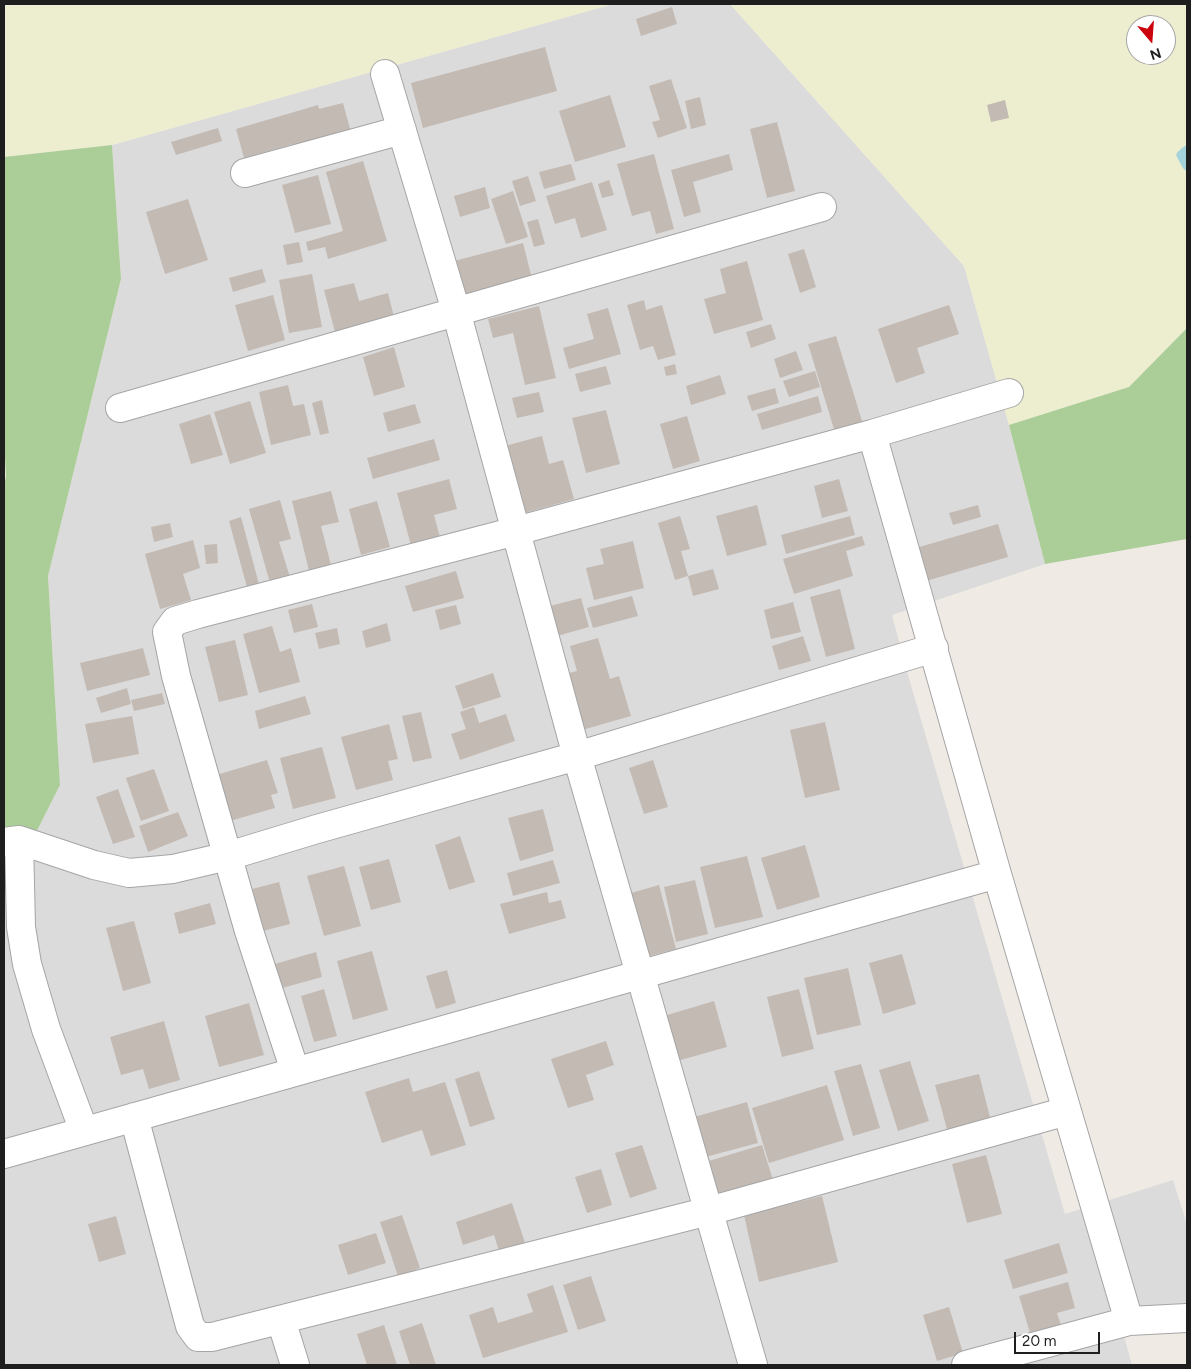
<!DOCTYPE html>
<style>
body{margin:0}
#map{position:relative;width:1191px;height:1369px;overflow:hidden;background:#efeae4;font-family:Figtree,sans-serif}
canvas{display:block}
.frame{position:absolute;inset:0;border:5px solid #1e1e1e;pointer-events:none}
.north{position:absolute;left:1126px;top:15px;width:50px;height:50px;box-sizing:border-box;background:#fff;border:1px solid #a5a5a5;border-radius:50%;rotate:162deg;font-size:14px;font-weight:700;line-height:20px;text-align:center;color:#1e1e1e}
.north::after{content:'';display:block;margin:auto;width:18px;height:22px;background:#cb010d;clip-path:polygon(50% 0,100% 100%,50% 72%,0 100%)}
.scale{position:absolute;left:1014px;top:1332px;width:86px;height:22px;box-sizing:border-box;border:2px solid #1e1e1e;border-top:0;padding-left:6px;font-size:15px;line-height:18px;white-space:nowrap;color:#1e1e1e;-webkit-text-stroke:4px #fff;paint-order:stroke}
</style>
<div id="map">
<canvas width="1191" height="1369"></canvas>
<div class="frame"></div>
<div class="north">N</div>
<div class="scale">20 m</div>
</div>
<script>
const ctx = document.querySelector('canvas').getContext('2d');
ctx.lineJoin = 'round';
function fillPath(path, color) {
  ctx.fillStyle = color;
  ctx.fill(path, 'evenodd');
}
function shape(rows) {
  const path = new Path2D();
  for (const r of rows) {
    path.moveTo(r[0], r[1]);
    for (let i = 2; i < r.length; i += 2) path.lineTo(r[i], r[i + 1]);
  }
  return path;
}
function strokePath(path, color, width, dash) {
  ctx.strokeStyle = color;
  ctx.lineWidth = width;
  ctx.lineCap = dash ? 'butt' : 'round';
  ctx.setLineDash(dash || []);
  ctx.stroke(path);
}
fillPath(shape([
 [613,4,730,4,964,266,1009,425,1045,564,892,615,908,675,1065,1214,1173,1180,1187,1225,1187,1309,1120,1322,1132,1365,4,1365,4,896,60,785,48,576,121,279,112,145]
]), '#dcdbdb');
fillPath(shape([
 [4,4,613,4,112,145,4,157],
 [730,4,1187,4,1187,328,1129,387,1009,425,964,266],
 [1136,25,1166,25,1166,55,1136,55]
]), '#edeecf');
fillPath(shape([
 [112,145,121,279,48,576,60,785,4,896,4,486,6,476,4,438,4,157],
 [1187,328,1187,539,1045,564,1009,425,1129,387]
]), '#abce98');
strokePath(shape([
 [1187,150,1181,155,1187,166]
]), '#a4d3dc', 9);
fillPath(shape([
 [672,7,677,24,641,36,636,19],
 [545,47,557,91,423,128,411,83],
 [671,79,687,128,658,138,652,122,660,120,649,86],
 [610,95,626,147,575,162,559,111],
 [700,97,706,125,691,129,685,101],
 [1005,100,1009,118,991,122,987,105],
 [343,103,352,136,295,153,293,144,244,158,236,129,318,105,319,109],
 [777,122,795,191,767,198,750,129],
 [218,128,222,141,176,155,171,142],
 [654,154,674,229,656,234,650,211,632,216,617,164],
 [729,154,733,170,693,182,701,212,684,217,671,170],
 [363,161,387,241,328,259,325,247,308,251,306,242,343,231,326,172],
 [571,164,576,180,544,189,539,172],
 [318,175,331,224,295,233,282,185],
 [528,176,536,201,520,206,512,181],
 [609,180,614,195,602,198,598,184],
 [592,182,607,230,581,238,575,218,555,224,546,196],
 [485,187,490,208,460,217,454,196],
 [513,191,528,237,506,244,491,199],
 [188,199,208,260,165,274,146,212],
 [538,219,545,244,534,247,527,222],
 [299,242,303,262,287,265,283,245],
 [523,243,532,279,465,297,454,261],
 [804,249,816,287,800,293,788,254],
 [747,261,763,320,714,334,704,299,726,293,720,269],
 [262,269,266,282,233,292,229,278],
 [312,274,322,327,289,333,279,280],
 [354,283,359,301,388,293,396,325,337,340,324,290],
 [273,295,285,340,248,351,235,305],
 [644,300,646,310,662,305,676,355,658,360,653,346,640,350,627,305],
 [949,305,959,334,917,348,925,373,896,383,878,329],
 [539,306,556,378,525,385,513,333,493,338,488,319],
 [608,308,621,354,569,369,563,348,594,339,587,314],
 [771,324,776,339,751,348,746,332],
 [836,336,865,431,837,439,808,344],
 [394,347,405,387,374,396,363,357],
 [796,351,803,370,780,378,774,359],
 [675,364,677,374,666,376,664,367],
 [606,366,611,384,580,392,575,374],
 [815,371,820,387,789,397,783,381],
 [720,375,726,394,691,405,686,386],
 [288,385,293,406,304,404,311,435,271,445,259,392],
 [775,388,779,403,752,411,747,396],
 [539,392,544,412,517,418,512,398],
 [818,396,822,412,762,430,757,414],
 [322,400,329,433,320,435,312,403],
 [250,401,266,453,230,464,214,412],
 [415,404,421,423,388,432,383,413],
 [606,410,620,464,586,473,572,418],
 [210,414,223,455,191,464,179,424],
 [687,416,700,461,673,469,660,424],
 [542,436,549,464,563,460,574,499,524,513,505,446],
 [434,439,440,460,373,479,367,458],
 [449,479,457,509,434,515,442,545,413,553,397,493],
 [839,479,848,511,822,518,814,486],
 [331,491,339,522,321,526,331,565,309,571,292,501],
 [280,500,291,539,279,542,290,577,270,583,249,509],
 [377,501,390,547,361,555,349,509],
 [757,505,767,545,727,556,716,516],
 [978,505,981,517,953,525,949,513],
 [680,516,690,549,681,551,688,576,675,580,658,523],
 [850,516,855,535,786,554,781,535],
 [241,517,260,588,248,591,229,521],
 [170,523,173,537,154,542,151,527],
 [998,524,1008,557,926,581,916,548],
 [862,536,865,545,846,551,853,576,794,594,783,559],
 [193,540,200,568,183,574,191,600,160,609,145,554],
 [633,541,644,588,594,600,586,568,604,564,600,549],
 [217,544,218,563,206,564,204,545],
 [713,569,719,589,693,596,688,576],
 [456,571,464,598,413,612,405,586],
 [840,589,855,649,826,657,810,597],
 [632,596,638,616,593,628,587,608],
 [581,598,589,627,550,638,542,608],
 [793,602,801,632,771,639,764,610],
 [312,604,318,627,294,633,288,610],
 [456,605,461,624,440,630,435,610],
 [387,623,391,641,366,648,362,631],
 [272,626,280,652,291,648,300,682,259,693,243,634],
 [337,628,340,644,319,649,315,633],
 [803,636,811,661,779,670,772,646],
 [598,638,610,679,619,676,631,716,582,730,566,674,577,671,570,646],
 [235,640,248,695,219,702,205,647],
 [143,648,150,675,87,691,80,663],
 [493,673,501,697,463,709,455,686],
 [127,688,131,704,101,713,96,698],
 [162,693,165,704,134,711,131,700],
 [305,696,311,714,259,729,255,711],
 [474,707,479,723,506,714,515,741,460,760,451,734,466,729,460,712],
 [421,712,432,758,413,762,402,716],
 [132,716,139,754,93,763,85,724],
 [825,722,840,790,805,798,790,730],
 [389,724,398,759,388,761,393,780,356,790,341,737],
 [322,747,336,798,293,809,280,758],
 [267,760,278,793,271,795,275,808,230,821,216,775],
 [653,760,668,807,644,814,629,768],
 [154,769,169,811,141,821,126,778],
 [118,789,135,837,113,844,96,797],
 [543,809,554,851,520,861,508,818],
 [178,812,188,836,148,852,139,826],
 [460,836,475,882,449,890,435,845],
 [805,845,820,897,777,910,761,858],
 [747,856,763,917,715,928,700,867],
 [389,859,401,902,371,910,359,867],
 [553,860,560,883,513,896,507,873],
 [344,866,361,926,324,936,307,876],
 [695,880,708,934,676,942,664,887],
 [279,882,290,924,263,931,252,889],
 [659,885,676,949,641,958,624,895],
 [547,892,549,903,561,900,566,918,509,934,500,904],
 [210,903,216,924,179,934,174,913],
 [134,921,151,983,123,991,106,928],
 [372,951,388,1010,353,1020,337,961],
 [316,952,322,977,282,988,275,964],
 [902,954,916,1004,883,1014,869,963],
 [848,968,861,1025,817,1035,804,978],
 [447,970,456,1003,436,1009,426,976],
 [324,989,337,1036,314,1042,301,996],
 [799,989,814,1049,782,1057,767,997],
 [714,1001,727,1047,677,1061,664,1016],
 [249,1003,264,1055,219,1067,205,1016],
 [164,1021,180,1080,149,1089,143,1069,121,1075,110,1037],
 [606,1041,614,1065,586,1075,594,1100,568,1108,551,1059],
 [910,1061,929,1121,898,1131,879,1070],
 [861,1064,880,1128,853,1136,834,1071],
 [479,1071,495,1119,470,1127,455,1079],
 [979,1074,991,1121,948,1133,935,1085],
 [409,1078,413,1092,445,1082,466,1145,431,1156,422,1130,382,1143,365,1092],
 [827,1085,844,1140,769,1163,752,1108],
 [747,1102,758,1143,698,1159,687,1119],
 [642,1145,657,1189,630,1198,615,1153],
 [762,1145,773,1180,712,1198,702,1163],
 [986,1155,1002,1214,967,1223,952,1164],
 [601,1169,612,1205,587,1213,575,1177],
 [822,1196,838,1262,759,1282,744,1215],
 [512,1203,525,1243,499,1251,494,1235,463,1245,456,1222],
 [402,1215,420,1268,398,1276,380,1222],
 [116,1216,126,1254,99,1262,88,1224],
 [376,1233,386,1263,348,1275,338,1245],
 [1059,1243,1068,1273,1013,1289,1004,1260],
 [591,1276,606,1321,578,1330,563,1285],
 [1068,1282,1075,1308,1057,1313,1064,1334,1033,1343,1019,1296],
 [553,1285,568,1332,483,1358,469,1315,493,1307,498,1323,533,1312,527,1294],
 [949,1307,963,1353,937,1361,923,1315],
 [422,1323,436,1365,410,1365,399,1331],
 [384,1325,397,1365,367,1365,357,1334]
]), '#c3bab3');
const street = shape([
 [385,74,456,311,577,756,753,1365],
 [245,173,402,130],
 [120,408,822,207],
 [872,434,997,874,1129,1321],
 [19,840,21,927,27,964,46,1029,84,1131],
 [4,842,19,840,94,865,129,873,173,869,228,856,317,829,577,756,934,648],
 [295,1071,249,931,176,676,167,632,175,621,198,614,516,531,872,434,1009,393],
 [134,1117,190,1326,198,1337,212,1337,709,1211,1067,1111],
 [4,1154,997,874],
 [281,1320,295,1365],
 [966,1365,1129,1321,1187,1318]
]);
strokePath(street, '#a5a5a5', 30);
strokePath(street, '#fff', 28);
</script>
